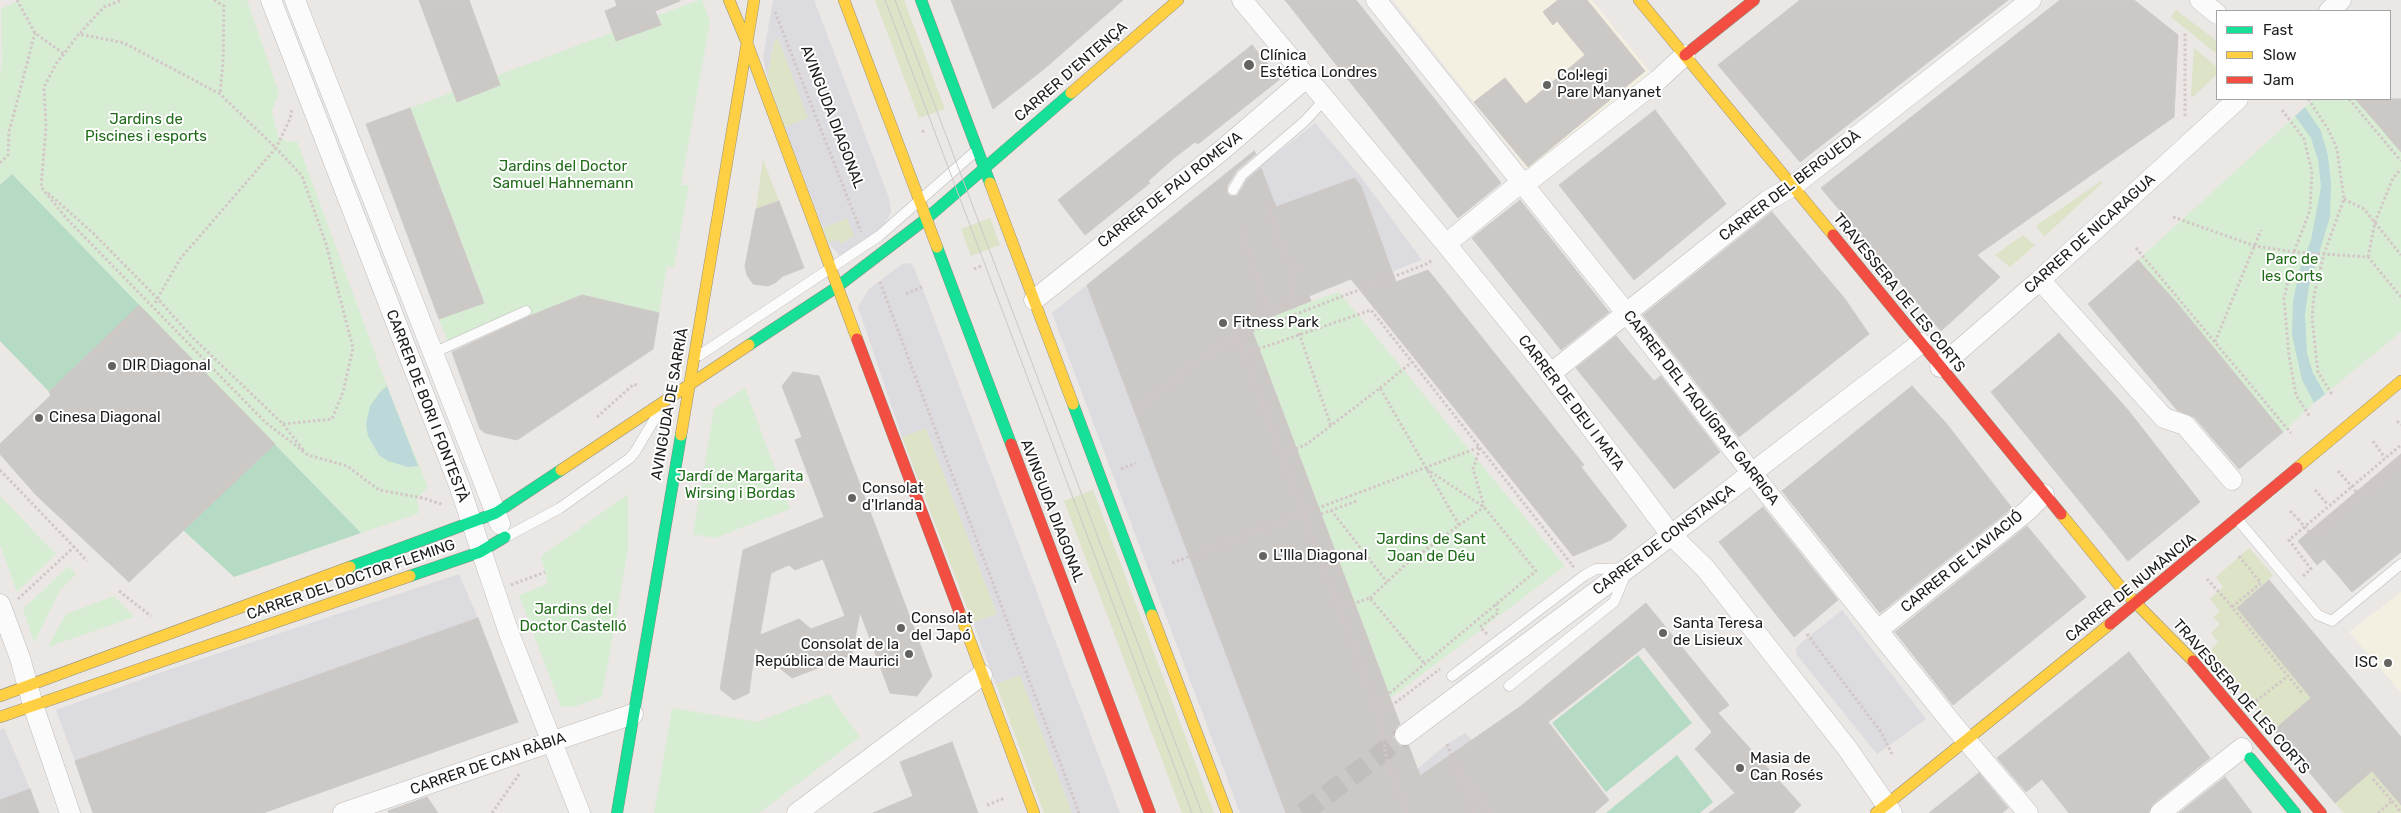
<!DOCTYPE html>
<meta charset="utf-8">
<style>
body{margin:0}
#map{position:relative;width:2401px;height:813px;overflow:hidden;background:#eae7e5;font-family:Rubik,sans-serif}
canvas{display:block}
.legend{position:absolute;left:2216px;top:10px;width:175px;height:90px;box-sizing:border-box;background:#fff;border:1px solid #a4a4a4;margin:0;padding:6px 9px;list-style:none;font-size:15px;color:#1c1c1c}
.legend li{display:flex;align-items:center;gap:10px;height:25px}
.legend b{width:25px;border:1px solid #a4a4a4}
</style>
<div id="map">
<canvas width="2401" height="813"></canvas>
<ul class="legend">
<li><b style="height:6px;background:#16e098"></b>Fast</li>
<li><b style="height:6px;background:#ffcf43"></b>Slow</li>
<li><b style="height:6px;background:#f24e42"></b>Jam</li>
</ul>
</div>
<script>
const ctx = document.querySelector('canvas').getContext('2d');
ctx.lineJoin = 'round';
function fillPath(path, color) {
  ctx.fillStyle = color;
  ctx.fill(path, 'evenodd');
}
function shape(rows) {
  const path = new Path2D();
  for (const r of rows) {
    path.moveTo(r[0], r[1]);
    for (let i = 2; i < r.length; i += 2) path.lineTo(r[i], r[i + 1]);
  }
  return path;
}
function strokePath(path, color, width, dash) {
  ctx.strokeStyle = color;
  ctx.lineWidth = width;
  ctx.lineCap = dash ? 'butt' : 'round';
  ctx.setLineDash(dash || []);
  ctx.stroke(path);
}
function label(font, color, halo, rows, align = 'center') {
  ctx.font = font + ' Rubik,sans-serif';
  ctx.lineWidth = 4;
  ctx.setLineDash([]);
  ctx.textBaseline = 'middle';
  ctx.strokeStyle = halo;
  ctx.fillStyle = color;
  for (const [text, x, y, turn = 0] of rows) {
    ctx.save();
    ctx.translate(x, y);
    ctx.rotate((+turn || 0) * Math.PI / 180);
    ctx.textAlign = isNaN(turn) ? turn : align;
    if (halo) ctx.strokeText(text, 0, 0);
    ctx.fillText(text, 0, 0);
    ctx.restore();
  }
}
fillPath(shape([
 [1393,0,1592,0,1651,73,1528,171],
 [2401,592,2401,693,2349,632]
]), '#f3efe1');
fillPath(shape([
 [875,0,904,0,945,109,919,118],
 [2176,10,2217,41,2217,54,2171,17],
 [775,38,778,38,809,118,785,127,767,77],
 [2194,48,2217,67,2217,74,2193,97,2191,96],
 [763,160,779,201,756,209],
 [2101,181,2102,183,2044,237,2036,226],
 [847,218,855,236,841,244,828,242,823,228],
 [990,218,1000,245,971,256,961,229],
 [2023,235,2035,245,2010,267,1995,255],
 [926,428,997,614,973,623,902,437],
 [1093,490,1214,813,1182,813,1064,501],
 [2249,548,2273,575,2237,608,2311,698,2274,730,2207,654,2218,642,2211,633,2220,624,2213,617,2220,611,2210,599,2223,587,2216,577],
 [1020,675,1072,813,1044,813,996,684],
 [2372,771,2401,805,2401,813,2344,813,2335,803]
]), '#dce3c7');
fillPath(shape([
 [20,0,247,0,279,93,272,111,278,136,288,142,297,141,387,386,428,487,417,499,419,513,361,533,12,174,0,185,0,74,2,64,1,9],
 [699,0,702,0,710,22,681,185,689,185,674,267,667,267,659,313,582,295,450,347,439,319,484,302,410,108],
 [2314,99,2355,99,2401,152,2401,332,2314,403,2283,432,2177,303,2138,260],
 [1339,292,1565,566,1388,700,1249,324],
 [745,388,790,509,715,538,693,534,714,409],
 [628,494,628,550,602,697,573,707,561,707,519,595,548,584,541,556],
 [0,496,56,554,17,592,0,545],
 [69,566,76,574,60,590,34,643,23,609],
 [114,596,134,617,48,647,66,614],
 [829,694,860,737,759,813,654,813,672,708,757,722]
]), '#d7edd3');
fillPath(shape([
 [12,174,361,533,234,577,183,530,0,341,0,185],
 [1638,655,1692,723,1606,792,1552,723],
 [1677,755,1713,802,1700,813,1606,813]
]), '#b5dbc5');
fillPath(shape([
 [773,0,814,0,889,198,891,212,883,227,840,256,828,242,838,240,841,244,854,236,847,218,823,228,785,127,808,118,778,38,774,41,767,77,763,57],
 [1315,123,1361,177,1422,260,1393,271,1361,186,1355,178,1296,304,1297,307,1249,324,1315,502,1215,338,1282,285,1242,181],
 [908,263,912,264,922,287,1120,813,1072,813,1020,675,996,684,973,623,997,614,926,428,902,437,858,307,869,289,902,264],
 [1087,285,1286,813,1240,813,1052,313],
 [459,574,478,618,75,761,56,710,162,672],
 [1842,610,1926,719,1877,754,1797,655,1796,649,1802,642],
 [4,728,30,789,0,800,0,730],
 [1465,733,1473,741,1423,784,1417,769,1447,744]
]), '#dcdbdf');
fillPath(shape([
 [2305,107,2321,131,2328,156,2331,183,2330,217,2309,286,2305,315,2307,353,2313,373,2325,394,2314,403,2302,380,2292,335,2293,301,2300,268,2311,240,2321,187,2318,160,2311,138,2295,116],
 [387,386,418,466,408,467,388,461,379,455,368,436,366,425,370,406,380,392]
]), '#bcd8d9');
const building = shape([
 [419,0,469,0,500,85,457,102,419,0],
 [615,0,680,0,680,1,655,11,661,25,616,41,605,11,617,6,615,0],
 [951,0,1123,0,1044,69,993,109,951,0],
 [1285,0,1356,0,1501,183,1458,218,1285,0],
 [1558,0,1587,0,1645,71,1528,167,1474,102,1505,78,1526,104,1585,55,1557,21,1553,25,1543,12,1558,0],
 [1800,0,2008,0,1800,162,1718,65,1800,0],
 [2060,0,2134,0,2178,35,2174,117,1977,255,2000,277,1941,331,1821,188,2060,0],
 [1252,45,1280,79,1198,144,1195,142,1174,158,1148,181,1150,183,1085,235,1058,200,1252,45],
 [2355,99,2401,99,2401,152,2379,126,2355,99],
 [410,108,484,303,439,319,366,124,410,108],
 [1655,110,1726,204,1634,280,1559,185,1655,110],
 [1254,151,1256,154,1237,170,1227,186,1227,193,1230,196,1237,196,1247,180,1261,168,1276,207,1355,178,1361,186,1396,282,1428,270,1584,465,1581,467,1627,526,1611,540,1573,556,1351,279,1309,296,1311,301,1250,325,1400,724,1394,730,1393,737,1400,746,1409,746,1420,776,1521,706,1646,603,1729,705,1718,713,1801,805,1793,813,1709,813,1735,793,1695,749,1712,732,1644,647,1548,722,1609,800,1594,813,1286,813,1087,285,1254,151],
 [1520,200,1609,312,1561,350,1472,238,1520,200],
 [779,201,804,268,783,276,775,283,768,286,753,284,747,275,745,266,756,209,779,201],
 [1772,212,1845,299,1869,334,1739,437,1643,315,1772,212],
 [2138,260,2177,303,2283,432,2239,469,2194,417,2177,410,2088,304,2138,260],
 [582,295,659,313,653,349,517,440,485,433,480,429,452,352,532,315,582,295],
 [139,305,275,444,129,582,36,495,0,454,0,444,51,395,49,392,139,305],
 [2059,333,2128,410,2200,502,2128,561,1991,392,2059,333],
 [1616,336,1654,381,1661,376,1720,452,1674,489,1576,368,1616,336],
 [793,372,819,376,932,676,917,696,890,693,860,612,852,655,792,678,755,648,749,693,734,700,720,689,743,550,824,517,795,440,802,437,782,386,793,372],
 [823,559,845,616,811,629,799,619,760,635,771,573,789,565,795,570,823,559],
 [1912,386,1946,423,2012,508,1880,613,1782,491,1912,386],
 [2401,454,2401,552,2352,592,2324,559,2317,565,2298,541,2401,454],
 [1763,507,1838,600,1794,637,1719,542,1763,507],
 [2027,526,2086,597,1953,705,1895,632,2027,526],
 [2269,580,2401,737,2401,805,2372,771,2335,803,2274,730,2311,698,2237,608,2269,580],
 [478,618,518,722,263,813,93,813,75,761,478,618],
 [2129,652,2210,758,2153,804,2148,813,2069,813,2042,779,2026,792,1997,758,2129,652],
 [952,742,978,813,873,813,913,796,900,762,952,742],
 [1979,773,2008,808,2002,813,1929,813,1979,773],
 [2225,777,2252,813,2179,813,2225,777],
 [30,789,39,813,0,813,0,800,30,789],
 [427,797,438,813,389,813,388,811,427,797]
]);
fillPath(building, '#cbc8c6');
strokePath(building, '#cdc9c7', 1);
strokePath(shape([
 [1303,813,1405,735]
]), '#c1bebd', 20, [20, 10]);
const lane = shape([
 [1233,190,1242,175,1305,121,1324,100],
 [433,353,526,311],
 [700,355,879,236,977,150],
 [2238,520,2318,615,2332,621,2401,564],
 [506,537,560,508,630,458,635,452,657,415],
 [1452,676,1585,575,1596,569,1628,568,1614,602,1509,686]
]);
const street = shape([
 [271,0,459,485,510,636,580,813],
 [295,0,500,524],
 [1242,0,1446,244,1541,361,1671,535,1705,568,1847,748,1892,813],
 [1376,0,1635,324,1769,495,1955,727,2028,813],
 [2200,0,2217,14],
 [2329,11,2341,0],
 [1446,244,1513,189,1534,177,1658,80,1685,55],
 [2040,280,2164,418,2185,425,2232,480],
 [1034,300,1221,151,1306,78],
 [1940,367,2040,280,2238,99],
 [1550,374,1767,201,1793,186,2031,0],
 [0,604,20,658,33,705,70,813],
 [1878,630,2027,511,2044,494],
 [1405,735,1640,559,1921,343],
 [343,813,633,714],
 [797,813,982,675],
 [2160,813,2242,748]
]);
const fast = shape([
 [921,0,990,183],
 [937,247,1011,444],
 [749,345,837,287,926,219,1071,93],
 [1073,404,1152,615],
 [350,567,496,513,561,470],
 [410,576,480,552,505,537],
 [2250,758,2295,813],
 [617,813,681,435]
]);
const slow = shape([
 [754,0,747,43,857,339],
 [844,0,937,247],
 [1639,0,1833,235],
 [1071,93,1178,0],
 [990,183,1073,404],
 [681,435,747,43,729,0],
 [2297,468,2401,381],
 [561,470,749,345],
 [2061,514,2123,590,2193,661],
 [959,611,1034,813],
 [1152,615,1227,813],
 [0,696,350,567],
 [0,717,410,576],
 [1876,813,2110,624]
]);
const jam = shape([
 [1685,55,1754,0],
 [1833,235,2061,514],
 [857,339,959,611],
 [1011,444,1150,813],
 [2110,624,2297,468],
 [2193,661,2321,813]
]);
strokePath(lane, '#bdbcbb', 11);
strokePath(street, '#bdbcbb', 21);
strokePath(fast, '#918f80', 12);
strokePath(slow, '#918f80', 12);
strokePath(jam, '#918f80', 12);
strokePath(shape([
 [17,0,35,33,64,54],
 [214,0,224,6,223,62,220,94],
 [775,12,861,232],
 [80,33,104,7,122,0],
 [2308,99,2328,129,2337,149,2344,199,2324,254,2314,295,2312,318,2318,372,2333,396],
 [2349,99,2401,161],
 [2282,110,2304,139,2312,172,2310,210,2294,252,2284,299,2289,356,2296,395,2310,417],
 [2185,116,2185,33],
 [922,132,926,130],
 [0,163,8,155,9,132,35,33],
 [48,193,93,233,158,299,192,337,283,424,304,451],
 [2344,199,2364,209,2401,255],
 [1274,204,1269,210,1291,270,1293,301],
 [2173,217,2255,246,2294,252,2368,257,2401,297],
 [1241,230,1269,311],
 [2136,248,2291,433],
 [2368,257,2375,222,2393,178,2401,169],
 [974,269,981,266],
 [1291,270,1298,266],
 [880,282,1079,813],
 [906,294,922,287],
 [155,303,180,259,276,148,220,94,124,43,79,34,56,64,44,87,46,127,41,187,67,219,265,422,308,455,347,466,379,490,423,498,444,505],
 [1299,333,1331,426],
 [2215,342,2261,230],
 [1244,354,1371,310,1511,487,1573,566,1572,567],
 [1380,388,1412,362],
 [1134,411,1219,346,1238,339,1249,319,1293,301,1296,304],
 [597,417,634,384,638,386],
 [2397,421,2401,425],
 [283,424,332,419,343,392,353,348,326,244,302,176,276,148,290,119,292,109],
 [2373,441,2385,458],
 [1480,448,1473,469,1484,506],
 [1282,455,1307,444,1380,388,1459,525],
 [1121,469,1136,463],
 [0,470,74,547],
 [2338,471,2348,482],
 [2315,490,2328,505],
 [1331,510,1387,582],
 [2290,511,2298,519],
 [1321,514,1357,501],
 [2311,534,2312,535,2401,461],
 [1172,563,1480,447],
 [2303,576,2311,569,2289,540,2401,445],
 [2207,579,2227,601,2302,693],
 [511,585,545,572],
 [119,591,151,616],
 [1370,598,1406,564,1484,507],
 [18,599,74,547,87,561],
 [2232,607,2261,583,2238,555],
 [1338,609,1370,598,1424,663],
 [1487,634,1480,627,1498,613,1496,604],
 [1807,634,1881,732,1892,754],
 [2256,701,2288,676],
 [1374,706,1536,571,1484,507,1425,468],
 [1379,715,1440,669],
 [1447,744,1454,765,1491,813],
 [1456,770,1474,813],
 [2373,779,2392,801,2378,813],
 [2392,801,2401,812],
 [987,805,1005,798],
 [492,813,520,773],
 [1406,813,1386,757,1379,715,1238,339,1252,331,1429,263,1432,259]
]), '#d3c6c7', 3, [2.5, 2.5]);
strokePath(lane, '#fcfbfb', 10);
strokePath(street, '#fcfbfb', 20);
strokePath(fast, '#16e098', 11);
strokePath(slow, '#ffcf43', 11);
strokePath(jam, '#f24e42', 11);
strokePath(shape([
 [885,0,1192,813],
 [895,0,1202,813]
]), '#c9c8c8', 1);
strokePath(shape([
 [2348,482,2357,493],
 [2298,519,2311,534]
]), '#d3c6c7', 3, [2.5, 2.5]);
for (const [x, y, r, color] of [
 [1249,65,6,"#646362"],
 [1547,85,5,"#646362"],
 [1223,323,5,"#646362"],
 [112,366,5,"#646362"],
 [39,418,5,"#646362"],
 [852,498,5,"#646362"],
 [1263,556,5,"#646362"],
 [901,628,5,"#646362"],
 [1663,633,5,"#646362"],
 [909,654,5,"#646362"],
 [2388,663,5,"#646362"],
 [1740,768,5,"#646362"]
]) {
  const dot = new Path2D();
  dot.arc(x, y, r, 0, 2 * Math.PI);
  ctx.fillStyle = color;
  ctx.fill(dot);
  strokePath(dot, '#fff', 2);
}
label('15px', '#1c1c1c', '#fff', [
 ["Clínica",1260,56],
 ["Estética Londres",1260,73],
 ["Col·legi",1557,76],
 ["Pare Manyanet",1557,93],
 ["Fitness Park",1233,323],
 ["DIR Diagonal",122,366],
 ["Cinesa Diagonal",49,418],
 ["Consolat",862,489],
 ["d'Irlanda",862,506],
 ["L'Illa Diagonal",1273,556],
 ["Consolat",911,619],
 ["del Japó",911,636],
 ["Santa Teresa",1673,624],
 ["de Lisieux",1673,641],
 ["Consolat de la",899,645,"right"],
 ["República de Maurici",899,662,"right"],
 ["ISC",2378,663,"right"],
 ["Masia de",1750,759],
 ["Can Rosés",1750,776]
], 'left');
label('15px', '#1c1c1c', '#fff', [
 ["CARRER D'ENTENÇA",1071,72,-41],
 ["AVINGUDA DIAGONAL",832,117,69],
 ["CARRER DEL BERGUEDÀ",1790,186,-37],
 ["CARRER DE PAU ROMEVA",1170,190,-38],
 ["CARRER DE NICARAGUA",2090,234,-42],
 ["TRAVESSERA DE LES CORTS",1899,293,51],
 ["CARRER DE DEU I MATA",1571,403,53],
 ["AVINGUDA DE SARRIÀ",670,404,-80],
 ["CARRER DE BORI I FONTESTÀ",427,406,69],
 ["CARRER DEL TAQUÍGRAF GARRIGA",1701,408,52],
 ["AVINGUDA DIAGONAL",1052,511,69],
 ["CARRER DE CONSTANÇA",1664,540,-37],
 ["CARRER DE L'AVIACIÓ",1962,562,-39],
 ["CARRER DEL DOCTOR FLEMING",351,580,-19],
 ["CARRER DE NUMÀNCIA",2131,588,-39],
 ["TRAVESSERA DE LES CORTS",2241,697,49],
 ["CARRER DE CAN RÀBIA",488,764,-19]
]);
label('15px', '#206b19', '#fff', [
 ["Jardins de",146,120],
 ["Piscines i esports",146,137],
 ["Jardins del Doctor",563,167],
 ["Samuel Hahnemann",563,184],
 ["Parc de",2292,260],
 ["les Corts",2292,277],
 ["Jardí de Margarita",740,477],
 ["Wirsing i Bordas",740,494],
 ["Jardins de Sant",1431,540],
 ["Joan de Déu",1431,557],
 ["Jardins del",573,610],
 ["Doctor Castelló",573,627]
]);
</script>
